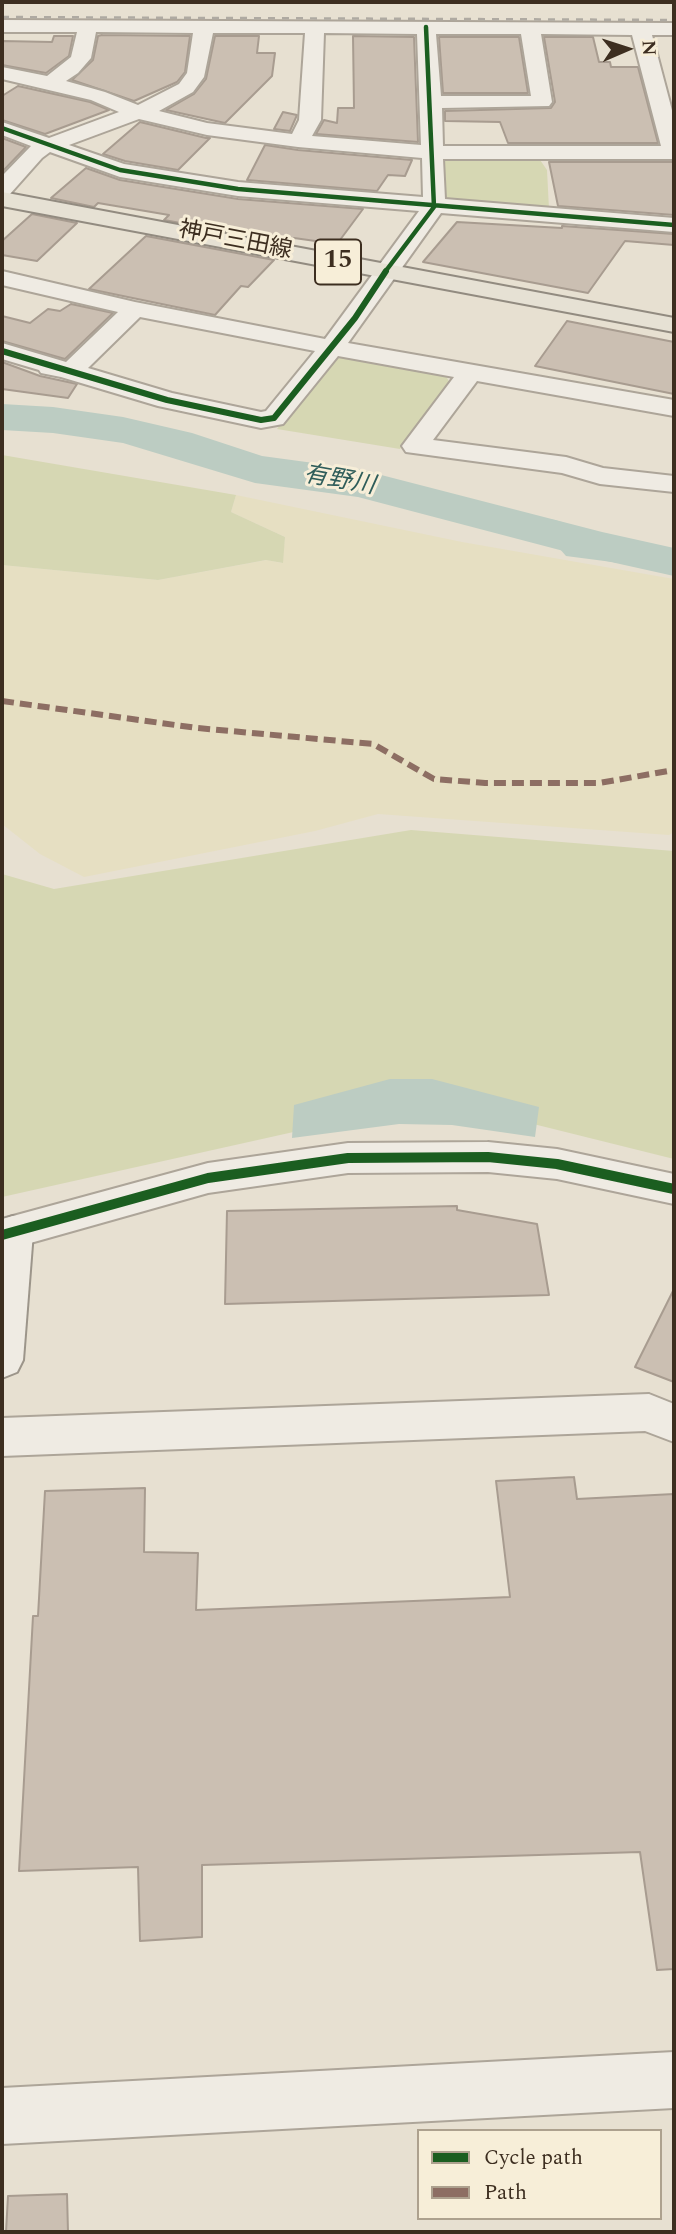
<!DOCTYPE html>
<meta charset="utf-8">
<style>
body{margin:0}
#map{position:relative;width:676px;height:2234px;overflow:hidden;background:#e7e0d1;font-family:Spectral,serif}
canvas{display:block}
.frame{position:absolute;inset:0;border:4px solid #3d2e20;pointer-events:none}
.legend{position:absolute;left:417px;top:2129px;width:245px;height:91px;box-sizing:border-box;background:#f7eed8;border:2px solid #ada18e;margin:0;padding:9px 12px;list-style:none;font-size:21px;color:#3d2e20}
.legend li{display:flex;align-items:center;gap:14px;height:35px}
.legend b{width:35px;border:2px solid #ada18e}
.north{position:absolute;left:592px;top:14px;width:70px;height:70px;-webkit-text-stroke:5px #f7eed8;paint-order:stroke;rotate:87deg;font-size:19px;font-weight:700;line-height:28px;text-align:center;color:#3d2e20}
.north::after{content:'';display:block;margin:auto;width:24px;height:32px;background:#3d2e20;clip-path:polygon(50% 0,100% 100%,50% 72%,0 100%)}
</style>
<div id="map">
<canvas width="676" height="2234"></canvas>
<div class="frame"></div>
<ul class="legend">
<li><b style="height:9px;background:#1b5e20"></b>Cycle path</li>
<li><b style="height:9px;background:#8d6e63"></b>Path</li>
</ul>
<div class="north">N</div>
</div>
<script>
const ctx = document.querySelector('canvas').getContext('2d');
ctx.lineJoin = 'round';
function fillPath(path, color) {
  ctx.fillStyle = color;
  ctx.fill(path, 'evenodd');
}
function shape(rows) {
  const path = new Path2D();
  for (const r of rows) {
    path.moveTo(r[0], r[1]);
    for (let i = 2; i < r.length; i += 2) path.lineTo(r[i], r[i + 1]);
  }
  return path;
}
function strokePath(path, color, width, dash) {
  ctx.strokeStyle = color;
  ctx.lineWidth = width;
  ctx.lineCap = dash ? 'butt' : 'round';
  ctx.setLineDash(dash || []);
  ctx.stroke(path);
}
function label(font, color, halo, rows, align = 'center') {
  ctx.font = font + ' Spectral,"Noto Sans JP",serif';
  ctx.lineWidth = 6;
  ctx.setLineDash([]);
  ctx.textBaseline = 'middle';
  ctx.strokeStyle = halo;
  ctx.fillStyle = color;
  for (const [text, x, y, turn = 0] of rows) {
    ctx.save();
    ctx.translate(x, y);
    ctx.rotate((+turn || 0) * Math.PI / 180);
    ctx.textAlign = isNaN(turn) ? turn : align;
    if (halo) ctx.strokeText(text, 0, 0);
    ctx.fillText(text, 0, 0);
    ctx.restore();
  }
}
fillPath(shape([
 [236,495,462,542,674,579,674,832,669,835,378,814,315,831,84,877,40,854,2,824,2,565,158,580,267,560,282,563,285,537,231,512]
]), '#e6dfc2');
fillPath(shape([
 [450,156,538,157,547,170,549,209,443,200,440,160],
 [348,354,443,371,450,383,400,449,277,429,330,358],
 [2,455,236,495,231,512,285,537,283,563,266,560,158,580,2,565],
 [411,830,674,851,674,1159,437,1100,2,1197,2,874,54,889]
]), '#d6d7b3');
fillPath(shape([
 [522,515,555,520,625,542,674,552,674,570,566,556,559,548,511,532],
 [390,1079,432,1079,539,1107,535,1137,452,1125,399,1124,292,1138,294,1105]
]), '#bcccc2');
fillPath(shape([
 [2,404,53,407,123,417,192,433,262,456,358,469,602,532,674,548,674,576,575,554,358,497,255,483,123,443,53,433,2,430,2,404]
]), '#bcccc2');
const building = shape([
 [102,35,190,36,185,72,177,82,134,101,72,80,93,60,98,36,102,35],
 [54,36,73,36,69,56,46,73,2,65,2,41,52,42,54,36],
 [215,36,259,36,257,53,275,53,272,76,225,123,166,110,194,94,206,79,215,36],
 [353,36,414,37,418,142,316,134,324,120,337,123,338,108,354,108,353,36],
 [439,37,519,37,528,93,443,93,439,37],
 [544,37,593,37,599,62,610,62,611,67,638,67,658,143,508,143,500,122,445,121,445,111,551,108,555,102,544,37],
 [18,86,90,102,109,110,45,134,2,120,2,96,18,86],
 [283,112,297,115,290,131,274,129,283,112],
 [140,122,206,138,210,138,178,170,125,161,103,154,140,122],
 [2,138,26,147,2,172,2,138],
 [265,145,298,150,412,160,405,176,388,175,377,191,247,180,265,145],
 [549,162,674,162,674,215,558,206,549,162],
 [86,168,120,180,238,199,363,209,337,244,294,238,289,243,164,220,169,215,98,203,94,207,51,198,86,168],
 [32,214,77,223,37,261,2,255,2,241,32,214],
 [457,222,562,228,562,226,674,234,674,245,625,241,588,293,423,262,457,222],
 [146,236,274,260,248,287,241,286,215,315,89,289,146,236],
 [71,304,113,313,65,359,2,341,2,316,30,323,48,309,60,311,71,304],
 [567,321,674,342,674,394,535,366,567,321],
 [2,362,40,376,77,384,68,398,2,389,2,362],
 [457,1206,457,1210,537,1224,549,1295,225,1304,227,1211,457,1206],
 [674,1289,674,1382,635,1367,674,1289],
 [574,1477,577,1499,674,1494,674,1969,657,1970,640,1852,202,1865,202,1937,140,1941,138,1867,19,1871,33,1616,38,1616,45,1491,145,1488,144,1552,198,1553,196,1610,510,1597,496,1481,574,1477],
 [67,2194,68,2232,6,2232,8,2196,67,2194]
]);
fillPath(building, '#cbbfb2');
strokePath(building, '#a89c90', 2);
const street = shape([
 [2,20,674,23,674,35,652,35,674,118,674,159,443,159,445,199,674,218,674,232,441,213,348,343,674,400,674,416,477,381,433,440,566,457,603,468,674,476,674,492,600,484,562,473,406,452,402,446,454,377,338,356,283,424,261,428,158,406,61,377,41,373,39,370,2,359,2,343,66,362,118,312,2,285,2,271,135,302,325,339,419,211,238,196,120,177,50,152,42,158,10,194,2,196,2,176,31,146,2,135,2,122,49,138,119,112,91,100,2,79,2,67,47,76,71,57,77,32,2,32,2,20],
 [96,32,193,33,187,73,179,84,138,105,105,92,66,81,78,73,91,58,96,32],
 [213,33,305,33,299,120,292,134,207,123,159,111,193,92,204,77,213,33],
 [324,33,417,34,421,145,312,136,321,120,324,33],
 [436,34,521,34,531,96,441,96,436,34],
 [541,34,632,35,661,146,443,146,442,108,549,106,552,102,541,34],
 [139,119,207,135,298,147,422,158,423,197,238,182,124,164,69,145,139,119],
 [140,317,315,351,266,411,261,412,172,393,88,368,140,317],
 [488,1142,557,1149,674,1174,674,1204,557,1179,488,1172,348,1173,208,1193,2,1251,2,1219,208,1163,348,1143,488,1142],
 [649,1394,674,1404,674,1442,645,1431,2,1456,2,1418,649,1394],
 [674,2052,674,2108,2,2144,2,2088,674,2052]
]);
const secondary = shape([
 [13,1216,27,1221,33,1232,23,1360,17,1372,2,1378,2,1220,13,1216]
]);
const primary = shape([
 [2,192,674,318,674,332,2,206,2,192]
]);
strokePath(street, '#ada599', 4);
strokePath(secondary, '#9c958a', 4);
strokePath(primary, '#928b80', 4);
fillPath(street, '#efebe3');
fillPath(secondary, '#efebe3');
fillPath(primary, '#e6e1d4');
strokePath(shape([
 [2,17,674,20]
]), '#afaaa2', 2.5, [7, 7]);
strokePath(shape([
 [2,701,197,728,373,744,434,779,485,783,599,783,674,770]
]), '#8d6e63', 6, [12, 6]);
strokePath(shape([
 [2,128,120,170,238,189,674,225],
 [385,272,434,207,426,27]
]), '#1b5e20', 4.5);
strokePath(shape([
 [2,351,167,400,261,420,274,418,355,318,386,271]
]), '#1b5e20', 6);
strokePath(shape([
 [2,1235,208,1178,348,1158,488,1157,557,1164,674,1189]
]), '#1b5e20', 10);
label('23px', '#3d2e20', '#f7eed8', [
 ["神戸三田線",235,242,11]
]);
label('italic 24px', '#2f5d5a', '#f7eed8', [
 ["有野川",339,482,10]
]);
for (const [x, y, w] of [
 [338,262,46]
]) {
  const box = new Path2D();
  box.roundRect(x - w / 2, y - 22.5, w, 45, 5);
  ctx.fillStyle = '#f7eed8';
  ctx.fill(box);
  strokePath(box, '#3d2e20', 2);
}
label('bold 26px', '#3d2e20', null, [
 ["15",338,262]
]);
</script>
